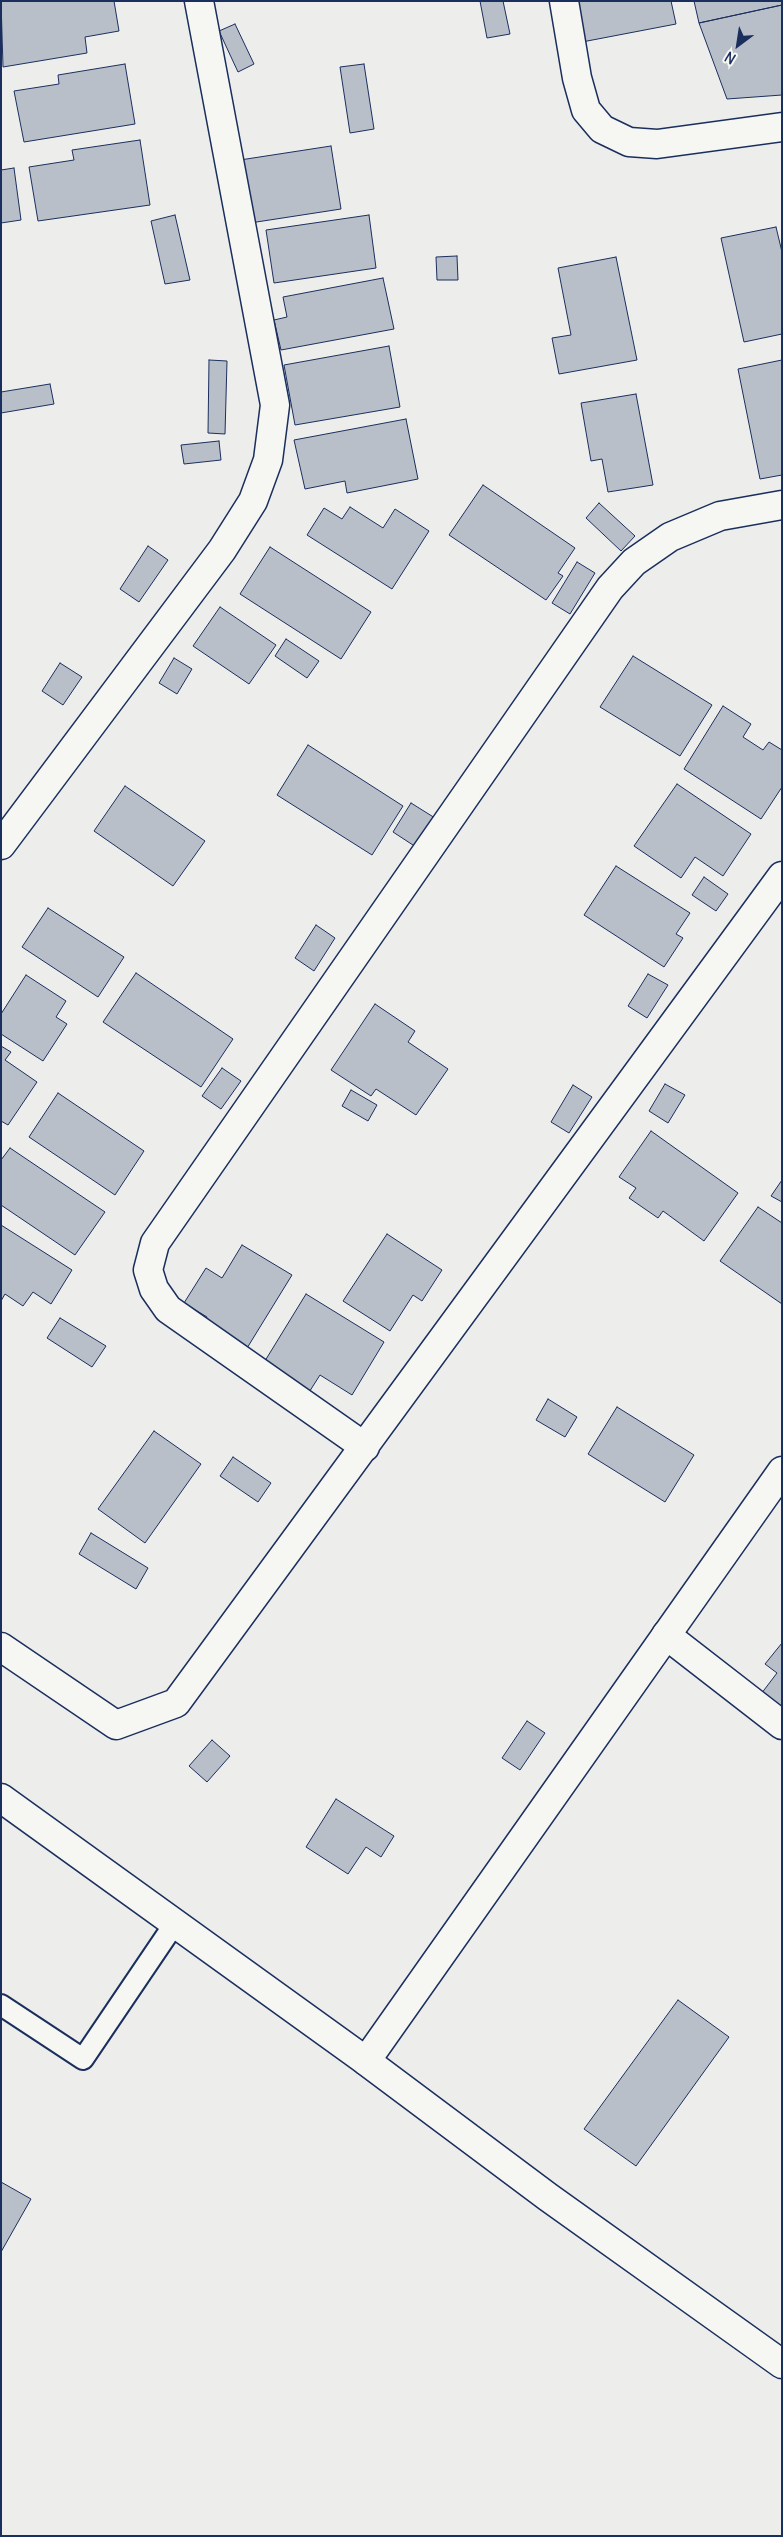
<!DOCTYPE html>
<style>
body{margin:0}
#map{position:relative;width:783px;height:2537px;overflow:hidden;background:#edeeec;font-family:Delius,sans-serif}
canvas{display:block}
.frame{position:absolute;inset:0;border:2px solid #1b2f5e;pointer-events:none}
.north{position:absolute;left:713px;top:20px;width:50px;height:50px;-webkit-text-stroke:4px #f6f6f2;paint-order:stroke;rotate:211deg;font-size:14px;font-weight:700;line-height:20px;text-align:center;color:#1b2f5e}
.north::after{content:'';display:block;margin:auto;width:18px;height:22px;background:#1b2f5e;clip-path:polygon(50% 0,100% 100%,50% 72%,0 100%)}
</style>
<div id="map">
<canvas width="783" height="2537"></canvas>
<div class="frame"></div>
<div class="north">N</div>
</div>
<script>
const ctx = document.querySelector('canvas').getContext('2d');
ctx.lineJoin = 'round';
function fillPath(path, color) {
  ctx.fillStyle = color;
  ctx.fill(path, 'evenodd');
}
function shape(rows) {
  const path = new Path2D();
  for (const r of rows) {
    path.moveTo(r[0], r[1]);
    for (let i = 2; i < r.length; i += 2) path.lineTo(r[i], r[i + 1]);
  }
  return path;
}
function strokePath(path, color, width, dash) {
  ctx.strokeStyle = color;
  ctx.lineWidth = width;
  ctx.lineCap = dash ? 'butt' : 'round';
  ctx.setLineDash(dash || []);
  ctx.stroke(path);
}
const building = shape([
 [1,1,114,1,119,31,85,37,87,53,3,67,1,1],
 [480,1,503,1,510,34,487,38,480,1],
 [573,1,671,1,676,24,582,42,573,1],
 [694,1,782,1,782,5,699,23,694,1],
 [782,5,782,95,727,99,699,23,782,5],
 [235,24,254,64,238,72,219,31,235,24],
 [125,64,135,124,24,142,14,91,59,84,58,75,125,64],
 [364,64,374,129,350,133,340,67,364,64],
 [140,140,150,205,38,221,29,167,74,160,72,150,140,140],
 [331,146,341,209,250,223,240,160,331,146],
 [14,168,21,220,1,223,1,170,14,168],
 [175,215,190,280,165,284,151,221,175,215],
 [369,215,376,268,274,283,266,230,369,215],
 [776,227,782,252,782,334,744,342,721,238,776,227],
 [457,256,458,280,437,280,436,257,457,256],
 [616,257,637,360,559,374,552,338,571,335,558,268,616,257],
 [383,278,394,329,281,350,274,320,287,317,283,297,383,278],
 [389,346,400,407,295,425,284,365,389,346],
 [209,360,227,361,225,434,208,433,209,360],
 [782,360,782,475,760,479,738,369,782,360],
 [50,384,54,404,1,413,1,392,50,384],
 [636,394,653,485,608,492,602,459,591,461,581,403,636,394],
 [406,419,418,479,347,493,345,481,305,489,294,440,406,419],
 [219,441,221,460,184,464,181,445,219,441],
 [483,485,575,548,558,573,563,576,546,600,449,535,483,485],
 [599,503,635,536,621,551,586,518,599,503],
 [350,507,383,528,395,509,429,531,392,589,307,535,324,508,342,519,350,507],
 [148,546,168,560,139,602,120,589,148,546],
 [270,547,371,612,341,659,240,594,270,547],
 [577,562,595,573,570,614,552,603,577,562],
 [220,607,276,645,249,684,193,646,220,607],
 [286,639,319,661,307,678,275,656,286,639],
 [633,656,712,705,680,756,600,707,633,656],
 [174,658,192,669,177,694,159,683,174,658],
 [60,663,82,677,63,705,42,691,60,663],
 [723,706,751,724,743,737,763,750,769,742,782,750,782,787,761,819,684,769,723,706],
 [308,745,403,806,372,855,277,795,308,745],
 [677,784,751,834,723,876,695,857,681,878,634,846,677,784],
 [125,786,205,841,173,886,94,831,125,786],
 [411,803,435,818,416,847,393,832,411,803],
 [616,866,690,913,676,934,683,938,664,967,584,915,616,866],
 [704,877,728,894,716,911,692,895,704,877],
 [48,908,124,957,98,997,22,947,48,908],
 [316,925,335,938,314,971,295,958,316,925],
 [136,973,233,1039,201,1087,103,1022,136,973],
 [648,974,668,985,647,1018,628,1006,648,974],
 [26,975,66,1001,56,1017,67,1024,43,1061,1,1034,1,1014,26,975],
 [375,1004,415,1031,408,1042,448,1069,416,1115,376,1089,371,1096,331,1070,375,1004],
 [1,1046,11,1052,5,1060,37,1082,8,1125,1,1121,1,1046],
 [222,1068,241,1081,221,1109,202,1096,222,1068],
 [665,1084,685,1095,668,1123,649,1111,665,1084],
 [573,1085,592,1097,569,1133,551,1122,573,1085],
 [351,1090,377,1105,368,1121,342,1106,351,1090],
 [58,1093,144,1151,115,1195,29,1137,58,1093],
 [651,1131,738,1193,704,1241,663,1211,658,1218,629,1198,636,1188,619,1177,651,1131],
 [10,1148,105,1212,75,1255,1,1205,1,1160,10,1148],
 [782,1180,782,1202,771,1196,782,1180],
 [758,1207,782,1223,782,1304,720,1261,758,1207],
 [1,1225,72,1270,51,1304,33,1292,23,1306,5,1294,1,1301,1,1225],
 [387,1234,442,1270,422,1301,413,1295,390,1331,343,1301,387,1234],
 [242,1245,292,1275,244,1353,202,1326,207,1317,184,1303,206,1268,222,1278,242,1245],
 [306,1294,384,1342,352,1395,320,1375,306,1397,260,1369,306,1294],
 [60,1318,106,1346,92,1367,47,1338,60,1318],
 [548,1399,577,1417,565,1437,536,1420,548,1399],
 [617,1407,694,1455,665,1502,588,1454,617,1407],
 [154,1431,201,1464,145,1543,98,1509,154,1431],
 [233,1457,271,1483,258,1502,220,1476,233,1457],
 [91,1533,148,1568,136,1589,79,1554,91,1533],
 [782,1643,782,1709,761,1694,777,1673,765,1664,782,1643],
 [527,1721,545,1733,520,1770,502,1758,527,1721],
 [212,1740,230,1756,207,1782,189,1766,212,1740],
 [336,1799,394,1836,381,1857,366,1847,348,1874,306,1847,336,1799],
 [678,2000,729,2037,636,2166,584,2129,678,2000],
 [1,2182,31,2199,1,2252,1,2182]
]);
fillPath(building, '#b9bfc8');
strokePath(building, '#1b2f5e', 1);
const lane = shape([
 [1,2005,83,2059,175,1923]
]);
const street = shape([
 [564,1,577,78,586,110,602,129,629,142,657,144,782,127],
 [1,845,222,550,253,501,268,460,275,405,199,1],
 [365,1447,168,1309,154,1289,148,1270,155,1243,610,588,634,562,670,537,720,516,782,505],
 [666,1635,782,1725],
 [1,1647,116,1725,176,1703,782,876],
 [366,2061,548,2197,782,2364]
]);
const secondary = shape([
 [1,1798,366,2061,782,1471]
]);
strokePath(lane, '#1b2f5e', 24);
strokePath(street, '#1b2f5e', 31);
strokePath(secondary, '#1b2f5e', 31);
strokePath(lane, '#f6f6f2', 20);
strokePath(street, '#f6f6f2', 28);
strokePath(secondary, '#f6f6f2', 28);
</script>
